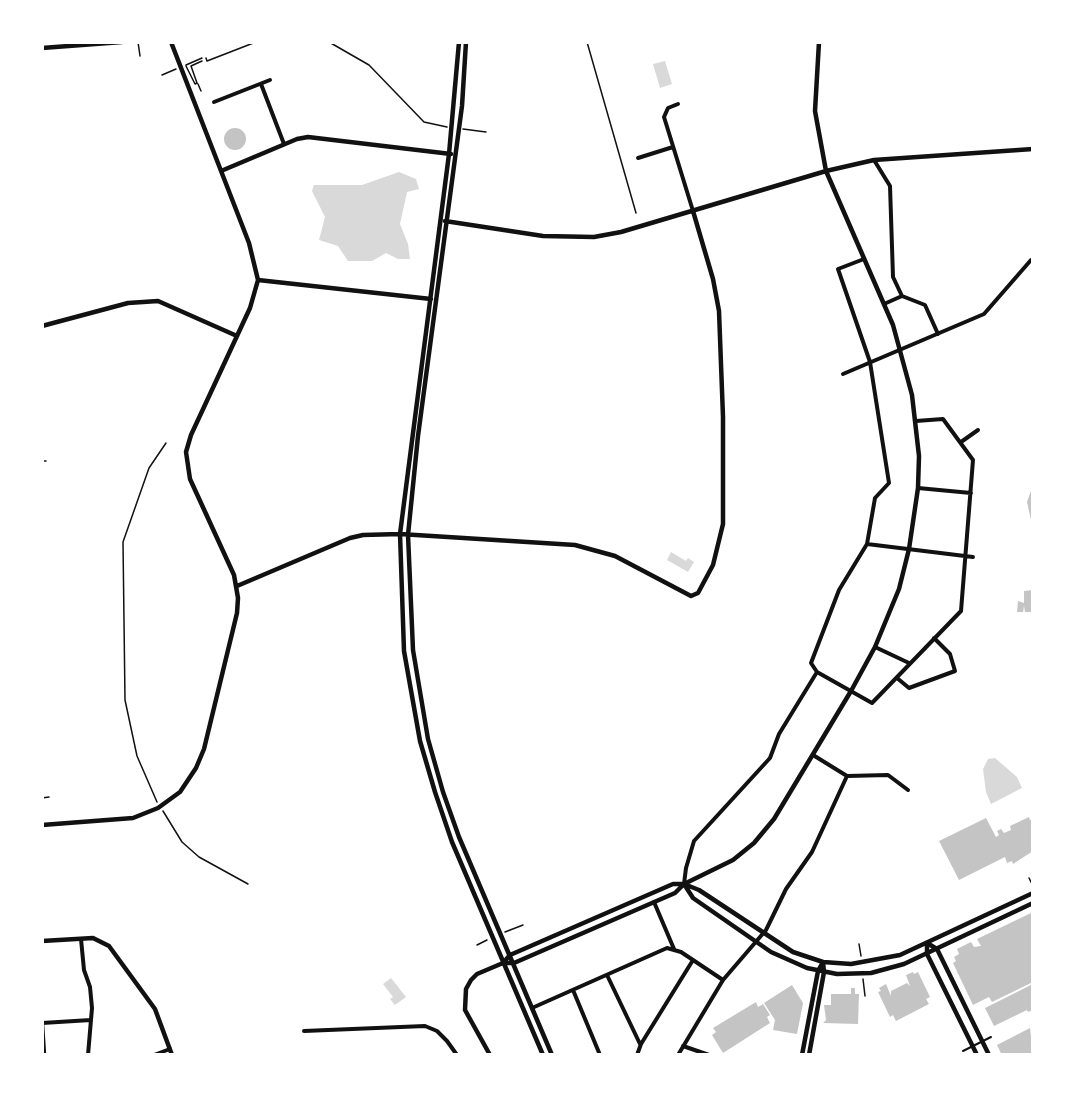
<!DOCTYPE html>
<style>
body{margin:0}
#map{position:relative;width:1075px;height:1097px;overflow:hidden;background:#fff;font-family:"Times New Roman",serif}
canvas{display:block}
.frame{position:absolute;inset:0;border:44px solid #fff;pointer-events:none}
</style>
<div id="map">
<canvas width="1075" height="1097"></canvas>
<div class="frame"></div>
</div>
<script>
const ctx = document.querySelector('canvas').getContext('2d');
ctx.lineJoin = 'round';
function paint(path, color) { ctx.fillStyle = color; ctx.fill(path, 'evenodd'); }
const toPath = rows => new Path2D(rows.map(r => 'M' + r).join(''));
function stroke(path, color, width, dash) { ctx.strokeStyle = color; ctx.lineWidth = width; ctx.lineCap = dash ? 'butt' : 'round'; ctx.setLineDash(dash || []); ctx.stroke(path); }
paint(toPath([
 [665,61,672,84,660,88,653,64],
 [399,172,416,179,419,189,407,192,400,224,408,244,410,259,398,259,386,253,372,261,348,261,338,246,319,240,325,217,312,191,314,185,362,185],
 [671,552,686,561,688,558,694,562,688,572,667,560],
 [995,758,1017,777,1022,788,991,804,986,792,983,769,988,759],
 [391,978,406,997,395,1005,390,999,393,997,383,984]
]), '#d9d9d9');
paint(toPath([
 '224 139a11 11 0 1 1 22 0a11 11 0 1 1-22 0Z',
 [1033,485,1033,529,1027,502],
 [1033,590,1033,612,1025,612,1024,606,1023,612,1017,612,1018,601,1024,603,1024,591],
 [1029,817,1030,820,1033,819,1033,851,1013,864,1012,861,1007,863,1005,857,959,880,939,841,986,818,996,837,999,835,997,831,1001,829,1004,833,1011,830,1010,826],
 [1033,912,1033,982,992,1002,989,997,973,1005,953,963,956,961,954,957,959,954,957,949,971,942,974,947,981,946,977,939],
 [913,972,914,974,918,972,930,997,926,999,929,1004,896,1021,893,1015,890,1017,878,992,881,991,879,988,886,984,891,996,891,991,907,983,910,986,906,975],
 [1033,984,1033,1010,1028,1012,1027,1010,994,1026,985,1008],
 [792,985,803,1003,797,1034,773,1030,775,1020,764,1003],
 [851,988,855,988,855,994,859,994,858,1024,823,1023,826,1020,824,1005,831,1005,831,994,851,994],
 [756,1002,758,1007,763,1004,770,1015,767,1017,770,1023,723,1053,712,1035,716,1032,713,1028],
 [1030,1028,1033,1054,1002,1055,997,1045]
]), '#c4c4c4');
stroke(toPath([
 [138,42,140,56],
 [329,42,369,65,424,122,447,127],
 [587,42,636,213],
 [206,58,207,61,256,42],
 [186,65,202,58],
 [186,66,195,84,197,83,191,66,202,61],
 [162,75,176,69],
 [198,84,201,91],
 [463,129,486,132],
 [42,461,46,461],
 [42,798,49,797],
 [157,802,137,756,125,700,123,542,149,468,166,443],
 [163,811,182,842,199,857,248,884],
 [1029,878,1033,886],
 [505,932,523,925],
 [859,944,861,956],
 [477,945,487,940],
 [863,979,865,996]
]), '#111', 1.5);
stroke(toPath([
 [963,1051,991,1037]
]), '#111', 2);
stroke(toPath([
 [261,84,284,144],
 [214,102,270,80],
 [678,104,668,108,664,117,693,211],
 [638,158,673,147],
 [874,160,890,186,893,277,902,296,925,305,938,334],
 [884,304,902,296],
 [843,374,984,314,1031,260],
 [961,442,978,430],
 [918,488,971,493],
 [867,544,973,557],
 [875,647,909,663],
 [817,672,872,703,961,611,973,460,943,419,916,421],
 [897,678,909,688,955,671,950,654,934,638],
 [813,755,847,776,888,775,908,790],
 [684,884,686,868,694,841,770,758,779,734,817,672,811,663,839,590,867,544,875,498,889,483,870,362,838,269,864,259],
 [654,902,674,949],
 [81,939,84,970,90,987,92,1008,88,1055],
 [607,975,640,1044],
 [573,990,600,1055],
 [532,1008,667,948,681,952,723,980],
 [42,1023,91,1020],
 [304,1031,425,1026,437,1031,447,1041,457,1055],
 [683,1046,709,1055],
 [154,1055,170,1049],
 [637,1055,641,1044,693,960],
 [678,1055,723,980,766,930,786,889,812,852,847,776]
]), '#111', 4);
stroke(toPath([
 [459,42,449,154,400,534,404,651,420,741,435,792,452,842,543,1055],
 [466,42,462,106,418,436,408,535,413,650,428,739,443,792,459,837,552,1055],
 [42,48,122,42],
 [221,171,297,139,308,137,451,154],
 [445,221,543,236,594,237,621,232,826,171,874,160,1033,149],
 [258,280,431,299],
 [42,326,128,303,158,301,237,336],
 [237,586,350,538,363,535,400,534,575,545,615,556,691,596,698,593,713,565,723,524,723,417,719,311,713,279,693,211],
 [42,825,133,818,158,808,180,792,196,768,204,749,237,613,238,598,234,575,190,479,186,452,191,435,250,308,258,280,249,243,171,42],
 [684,884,693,898,771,952,807,968,837,974,871,973,904,964,1033,903],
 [42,941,93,938,109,946,155,1009,172,1055],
 [927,943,937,949,989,1055],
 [927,943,927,954,977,1055],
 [503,963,510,955,673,884,684,884,699,890,793,952,823,962,851,964,900,955,1033,893],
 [42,1024,44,1055],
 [490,1055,465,1010,466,989,471,980,477,974,503,963,514,963,675,893,684,884,733,860,754,843,774,819,851,691,875,647,899,589,909,549,918,488,919,456,912,395,893,325,826,171,815,111,819,42],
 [802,1055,818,971,823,962],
 [809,1055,824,972,823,962]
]), '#111', 4.5);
</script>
